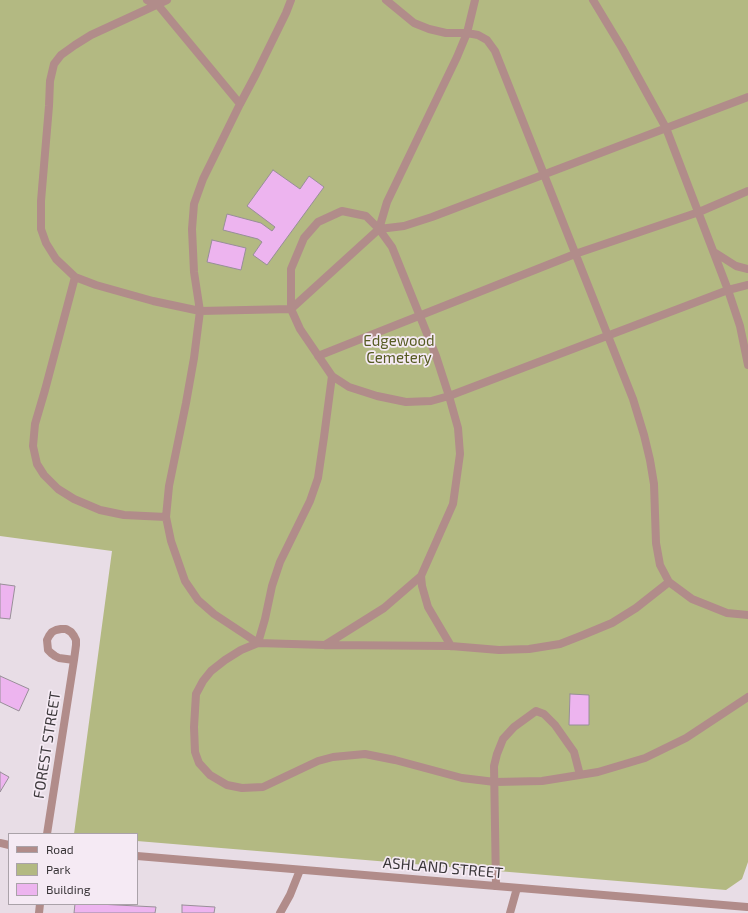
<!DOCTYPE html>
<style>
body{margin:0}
#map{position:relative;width:748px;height:913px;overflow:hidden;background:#e8dde6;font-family:"Exo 2",sans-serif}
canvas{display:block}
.legend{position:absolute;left:8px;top:833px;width:130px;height:72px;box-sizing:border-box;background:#f5eaf4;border:1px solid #aaa2a9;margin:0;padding:5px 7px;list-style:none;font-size:12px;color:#3a3639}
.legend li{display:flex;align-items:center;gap:8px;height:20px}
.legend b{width:20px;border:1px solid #aaa2a9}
</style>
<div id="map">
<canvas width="748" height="913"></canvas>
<ul class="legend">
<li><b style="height:5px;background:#b18c8a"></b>Road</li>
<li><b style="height:11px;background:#b3b982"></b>Park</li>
<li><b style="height:11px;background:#edb4ef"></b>Building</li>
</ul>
</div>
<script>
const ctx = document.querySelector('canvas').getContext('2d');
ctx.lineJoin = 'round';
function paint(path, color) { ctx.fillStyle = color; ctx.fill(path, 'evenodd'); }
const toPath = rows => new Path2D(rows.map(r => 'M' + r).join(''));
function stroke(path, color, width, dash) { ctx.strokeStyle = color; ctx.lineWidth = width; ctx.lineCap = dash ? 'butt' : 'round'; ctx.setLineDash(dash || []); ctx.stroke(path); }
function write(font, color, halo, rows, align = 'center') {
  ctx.font = font + ' "Exo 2",sans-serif'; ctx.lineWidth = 3.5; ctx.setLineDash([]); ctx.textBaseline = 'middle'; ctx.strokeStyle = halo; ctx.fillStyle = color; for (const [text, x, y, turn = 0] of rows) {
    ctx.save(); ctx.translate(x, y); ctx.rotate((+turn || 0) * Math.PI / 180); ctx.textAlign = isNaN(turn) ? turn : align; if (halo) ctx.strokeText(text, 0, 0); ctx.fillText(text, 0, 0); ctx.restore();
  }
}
paint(toPath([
 [0,0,748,0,748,862,742,879,726,890,137,841,137,834,74,834,112,551,0,536]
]), '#b3b982');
const building = toPath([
 [273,170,300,189,309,176,324,187,267,265,253,255,262,242,258,239,223,230,227,214,261,223,272,231,275,227,247,206,273,170],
 [212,240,246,248,241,270,207,262,212,240],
 [0,584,15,586,10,619,0,618,0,584],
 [0,676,29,689,19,711,0,702,0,676],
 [570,694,589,695,589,725,569,725,570,694],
 [0,772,9,777,0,792,0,772],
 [75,904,98,904,156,907,155,913,74,913,75,904],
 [182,905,215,907,214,913,182,913,182,905]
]);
paint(building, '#edb4ef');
stroke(building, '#988f98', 1);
stroke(toPath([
 [147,0,158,5,240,104],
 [167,0,91,35,75,45,61,55,54,64,50,81,49,106,41,201,41,229,46,243,56,259,75,277,96,285,153,301,200,311,291,309,379,229,387,202,457,57,467,33,475,0],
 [291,0,286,13,256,74,240,104,203,179,194,204,192,229,194,272,200,311,194,358,186,403,169,486,166,517,171,541,185,581,198,600,214,614,258,643,325,645,451,646,499,650,529,649,560,644,583,635,612,623,636,608,669,582],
 [386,0,414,23,429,29,446,33,467,33,478,35,487,40,495,51,633,399,644,435,650,460,654,484,656,543,660,565,669,582,692,599,727,613,748,615],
 [593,0,622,48,666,128,728,290,740,326,748,365],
 [379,229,404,226,432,217,748,97],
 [714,252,736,266,748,269],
 [75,277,45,390,35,424,33,446,37,464,44,475,58,489,74,499,100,510,124,515,166,517],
 [318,356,575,254,699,212,748,191],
 [332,376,324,437,318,478,310,501,280,562,272,586,265,619,258,643,241,650,225,660,211,671,203,681,196,694,194,727,195,752,199,763,210,775,227,785,242,788,263,787,318,761,333,757,365,754,395,760,462,778,495,782,542,781,598,772,645,758,686,738,748,697],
 [325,645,384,608,421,576],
 [451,646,428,607,422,586,421,576,453,504,460,454,458,428,449,396,436,356,392,247,379,229,366,216,342,211,318,222,304,238,291,269,291,309,300,329,332,376,349,387,377,396,406,402,431,401,449,396,728,290,748,285],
 [496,886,494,766,497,754,503,739,514,727,536,711,544,714,555,725,574,752,580,775]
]), '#b18c8a', 8);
stroke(toPath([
 [47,834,74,660,76,645,76,640,74,636,71,632,66,629,61,629,56,630,52,632,49,636,47,640,48,650,51,653,55,656,59,658,74,660],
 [0,843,9,845],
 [137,856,747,907],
 [39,913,40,904],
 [280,913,290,895,300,870],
 [510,913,517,888]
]), '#b18c8a', 8);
write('15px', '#565b22', '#f5eaf4', [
 ["Edgewood",399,341],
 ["Cemetery",399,358]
]);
write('15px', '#3a3639', '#f5eaf4', [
 ["FOREST STREET",47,745,-81],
 ["ASHLAND STREET",443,868,5]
]);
</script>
